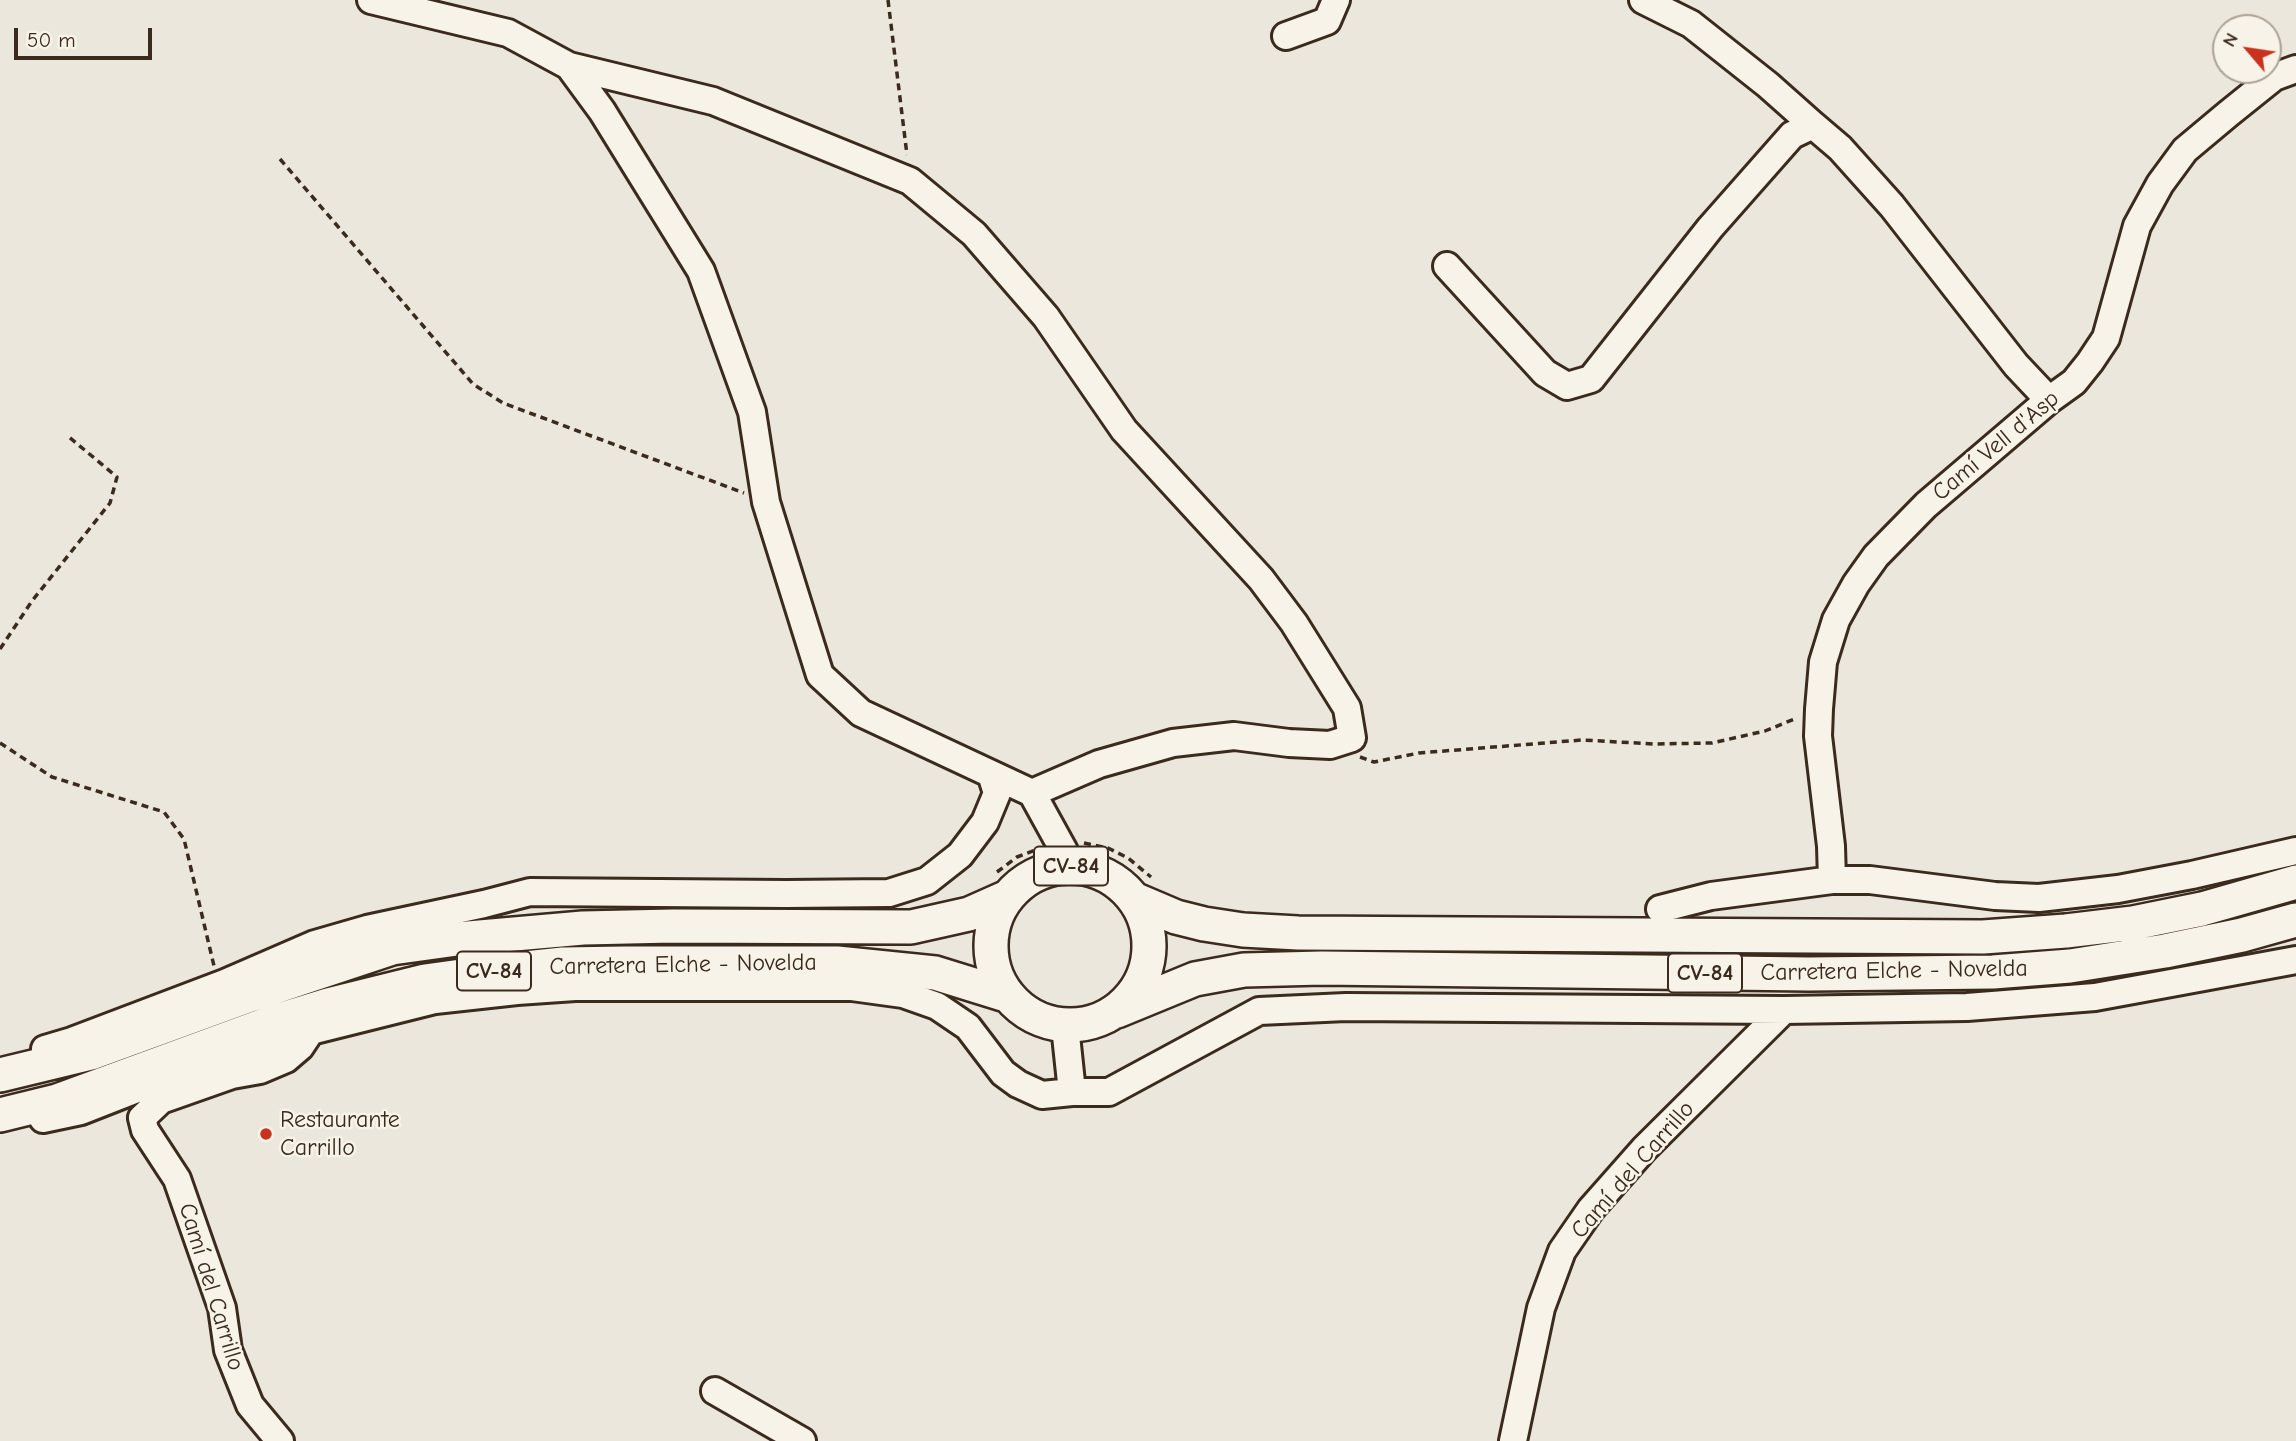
<!DOCTYPE html>
<meta charset="utf-8">
<style>
body{margin:0}
#map{position:relative;width:2296px;height:1441px;overflow:hidden;background:#ece7dc;font-family:"Comic Neue",sans-serif}
canvas{display:block}
.north{position:absolute;left:2212px;top:14px;width:70px;height:70px;box-sizing:border-box;background:#f7f3e8;border:2px solid #aca397;border-radius:50%;rotate:299deg;font-size:19px;font-weight:700;line-height:28px;text-align:center;color:#3b2a1e}
.north::after{content:'';display:block;margin:auto;width:24px;height:32px;background:#c8321e;clip-path:polygon(50% 0,100% 100%,50% 72%,0 100%)}
.scale{position:absolute;left:14px;top:28px;width:138px;height:32px;box-sizing:border-box;border:4px solid #3b2a1e;border-top:0;padding-left:9px;font-size:21px;line-height:24px;white-space:nowrap;color:#3b2a1e;-webkit-text-stroke:5px #f7f3e8;paint-order:stroke}
</style>
<div id="map">
<canvas width="2296" height="1441"></canvas>
<div class="north">N</div>
<div class="scale">50 m</div>
</div>
<script>
const ctx = document.querySelector('canvas').getContext('2d');
ctx.lineJoin = 'round';
const toPath = rows => new Path2D(rows.map(r => 'M' + r).join(''));
function stroke(path, color, width, dash) { ctx.strokeStyle = color; ctx.lineWidth = width; ctx.lineCap = dash ? 'butt' : 'round'; ctx.setLineDash(dash || []); ctx.stroke(path); }
function write(font, color, halo, rows, align = 'center') {
  ctx.font = font + ' "Comic Neue",sans-serif'; ctx.lineWidth = 5; ctx.setLineDash([]); ctx.textBaseline = 'middle'; ctx.strokeStyle = halo; ctx.fillStyle = color; for (const [text, x, y, turn = 0] of rows) {
    ctx.save(); ctx.translate(x, y); ctx.rotate((+turn || 0) * Math.PI / 180); ctx.textAlign = isNaN(turn) ? turn : align; if (halo) ctx.strokeText(text, 0, 0); ctx.fillText(text, 0, 0); ctx.restore();
  }
}
const minor = toPath([
 [371,0,508,33,569,66,602,111,701,271,752,412,766,502,820,675,861,713,1032,793,1064,851,1066,866],
 [1643,0,1691,24,1768,85,1813,125],
 [1286,36,1327,21,1336,0],
 [569,66,713,101,910,181,974,234,1046,317,1124,430,1261,579,1294,623,1347,708,1352,738,1330,745,1289,743,1234,736,1173,743,1099,764,1032,793],
 [1447,266,1545,373,1567,386,1591,379,1710,228,1792,135,1813,125,1840,148,1892,206,2016,365,2049,400],
 [1832,880,1831,846,1818,736,1819,709,1823,662,1836,620,1856,584,1876,556,1926,505,2049,400,2074,382,2090,362,2106,338,2137,226,2160,184,2185,150,2228,114,2274,77,2296,69],
 [1660,909,1711,896,1832,880,1870,880,1995,896,2039,898,2118,889,2192,875,2296,851],
 [1065,1026,1072,1092],
 [45,1049,72,1041,225,983,315,944,367,929,484,904,530,892,786,894,889,893,927,881,960,855,985,822,997,793,991,774],
 [43,1119,81,1111,160,1080,311,1031,435,1000,517,991,575,987,852,987,903,994,937,1006,968,1027,1003,1073,1018,1084,1042,1095,1072,1092,1109,1092,1259,1011,1346,1007,1784,1010,1967,1007,2095,997,2296,960],
 [715,1391,802,1441],
 [280,1441,250,1405,228,1350,222,1308,177,1179,145,1130,142,1118,161,1100,232,1075,260,1070,286,1059,300,1047,310,1032],
 [1513,1441,1541,1308,1562,1251,1591,1209,1644,1149,1784,1010]
]);
const major = toPath([
 '991 946a79 79 0 1 1 158 0a79 79 0 1 1-158 0Z',
 [1136,900,1176,917,1204,924,1243,930,1298,933,1983,937,2066,931,2133,923,2202,909,2296,882],
 [1117,1011,1195,979,1244,970,1322,968,1809,974,1993,972,2070,966,2165,951,2242,935,2296,920],
 [0,1075,91,1053,250,995,392,948,457,939,583,928,673,926,911,927,969,914,1005,898],
 [0,1115,57,1101,273,1022,328,1005,425,981,497,971,563,964,625,963,837,963,935,973,1006,995]
]);
stroke(minor, '#3b2a1e', 32);
stroke(major, '#3b2a1e', 38);
stroke(toPath([
 [888,0,907,155],
 [280,159,473,384,503,403,744,493],
 [0,649,32,601,110,503,117,477,69,437],
 [0,743,52,777,164,812,184,839,214,966],
 [1360,757,1374,762,1419,753,1582,740,1654,744,1712,743,1765,731,1797,718],
 [1084,843,1108,848,1128,858,1151,877],
 [997,872,1017,857,1038,849]
]), '#3b2a1e', 3.5, [7, 5]);
stroke(minor, '#f7f3e8', 26);
stroke(major, '#f7f3e8', 33);
for (const [x, y, r, color] of [
 [266,1134,7,"#c8321e"]
]) { const dot = new Path2D(); dot.arc(x, y, r, 0, 2 * Math.PI); ctx.fillStyle = color; ctx.fill(dot); stroke(dot, '#f7f3e8', 2.5); }
for (const [x, y, w] of [
 [1071,866,74],
 [494,971,74],
 [1705,973,74]
]) { const box = new Path2D(); box.roundRect(x - w / 2, y - 19.5, w, 39, 5); ctx.fillStyle = '#f7f3e8'; ctx.fill(box); stroke(box, '#3b2a1e', 2); }
write('bold 23px', '#3b2a1e', null, [
 ["CV-84",1071,866],
 ["CV-84",494,971],
 ["CV-84",1705,973]
]);
write('24px', '#3b2a1e', '#f7f3e8', [
 ["Camí Vell d'Asp",1996,446,-40],
 ["Carretera Elche - Novelda",683,965,-1],
 ["Carretera Elche - Novelda",1894,971,-1],
 ["Camí del Carrillo",1633,1170,-49],
 ["Camí del Carrillo",211,1287,73]
]);
write('24px', '#3b2a1e', '#f7f3e8', [
 ["Restaurante",280,1120],
 ["Carrillo",280,1148]
], 'left');
</script>
